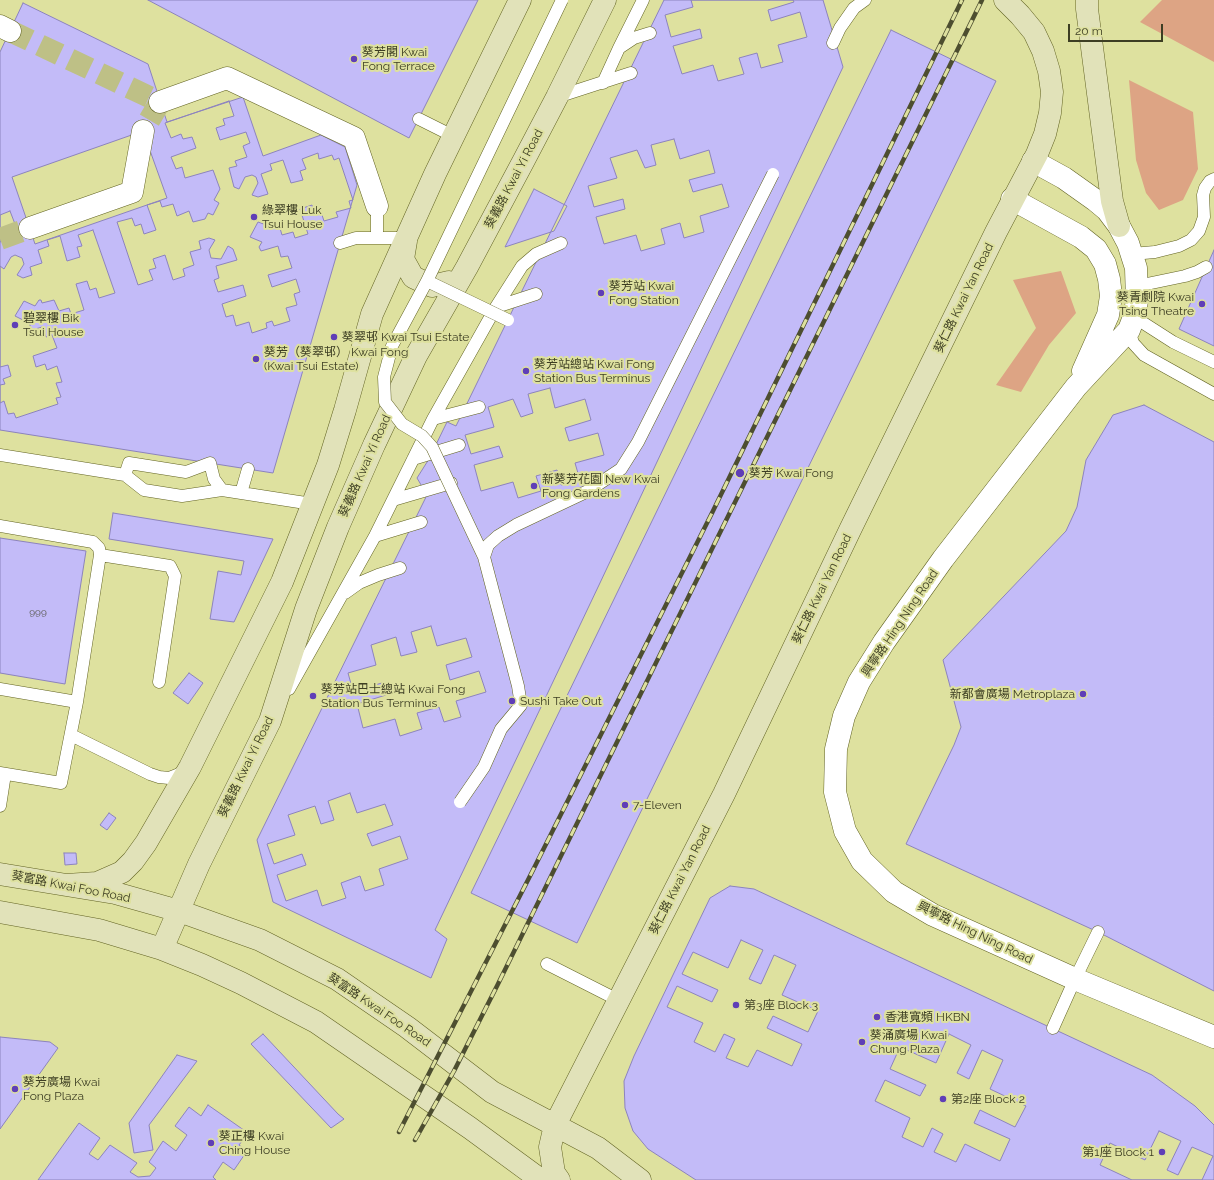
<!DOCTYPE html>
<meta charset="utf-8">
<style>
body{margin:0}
#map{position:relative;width:1214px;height:1180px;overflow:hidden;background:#dee19f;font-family:Raleway,sans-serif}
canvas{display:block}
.scale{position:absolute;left:1068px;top:24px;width:95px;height:18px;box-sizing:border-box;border:2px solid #3d3e23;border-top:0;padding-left:5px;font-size:12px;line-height:14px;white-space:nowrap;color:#3d3e23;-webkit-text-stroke:3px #dee19f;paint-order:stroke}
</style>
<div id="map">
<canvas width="1214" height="1180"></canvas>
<div class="scale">20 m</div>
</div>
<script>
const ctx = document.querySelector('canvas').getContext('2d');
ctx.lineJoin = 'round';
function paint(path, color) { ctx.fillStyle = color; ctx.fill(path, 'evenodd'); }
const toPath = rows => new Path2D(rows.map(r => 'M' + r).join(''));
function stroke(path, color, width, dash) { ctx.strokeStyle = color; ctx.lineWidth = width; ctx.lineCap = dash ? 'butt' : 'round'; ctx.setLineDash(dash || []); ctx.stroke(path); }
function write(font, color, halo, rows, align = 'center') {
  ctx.font = font + ' Raleway,"Noto Sans TC",sans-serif'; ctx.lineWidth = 4; ctx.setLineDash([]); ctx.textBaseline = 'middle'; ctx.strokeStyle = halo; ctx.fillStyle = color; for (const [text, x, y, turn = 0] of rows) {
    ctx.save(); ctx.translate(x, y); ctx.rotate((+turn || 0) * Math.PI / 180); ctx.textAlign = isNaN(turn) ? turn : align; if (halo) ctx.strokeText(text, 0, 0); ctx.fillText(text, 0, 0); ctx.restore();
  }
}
paint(toPath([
 [1162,0,1214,0,1214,62,1140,22],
 [1129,80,1193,112,1198,169,1183,200,1159,210,1146,193,1136,160],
 [1061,271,1076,313,1049,345,1021,392,996,385,1036,328,1013,280]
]), '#dda484');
const building = toPath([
 [148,0,478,0,409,138,148,0],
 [664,0,823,0,843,67,599,585,435,930,447,939,431,978,273,902,257,840,427,495,417,478,429,459,447,422,456,426,664,0],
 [691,0,793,0,794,2,768,10,771,21,800,12,807,37,778,45,783,62,761,68,757,53,739,58,744,74,718,81,713,65,682,74,673,46,702,38,700,29,671,37,665,15,693,7,691,0],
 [23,3,148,64,167,122,243,97,263,156,321,135,345,147,357,185,273,473,0,430,0,52,23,3],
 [143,131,167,198,35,244,12,177,143,131],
 [891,30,996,81,577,943,471,893,891,30],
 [229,101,234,116,223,119,225,125,216,128,220,140,246,132,250,143,243,146,247,157,235,161,237,166,229,168,234,187,239,189,245,177,252,175,256,177,258,183,252,195,258,197,268,194,261,174,272,170,270,164,283,160,291,183,303,180,300,171,306,169,302,159,318,153,319,159,332,155,334,160,339,158,353,200,349,201,351,208,336,212,338,217,324,221,321,212,314,214,312,205,300,209,308,234,295,238,293,232,282,235,279,225,272,227,258,222,250,237,262,242,259,247,261,251,278,246,281,257,288,256,292,268,268,275,272,287,296,279,300,292,294,294,297,305,286,308,290,321,274,326,272,321,266,323,267,328,252,333,249,322,236,326,233,315,226,317,222,304,246,296,243,285,218,292,214,280,219,278,216,266,237,260,233,249,228,246,221,259,211,258,209,250,215,240,209,238,199,241,201,249,190,252,194,265,183,269,185,276,173,280,165,255,153,259,156,268,149,270,153,280,138,285,117,222,132,218,135,226,141,224,144,234,156,230,147,205,160,201,162,207,173,204,177,216,189,211,193,222,205,219,208,213,213,215,219,203,214,200,220,189,213,170,185,178,182,167,176,169,171,157,196,148,192,137,183,139,181,134,171,138,165,123,229,101],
 [674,139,680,159,709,150,715,173,689,180,693,192,722,184,729,207,700,216,704,232,684,238,680,223,661,229,665,244,641,251,636,235,604,244,596,217,625,209,623,199,594,207,588,186,617,178,610,158,637,150,645,168,656,165,651,145,674,139],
 [534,189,567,206,554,231,505,247,534,189],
 [10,211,15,224,9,227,12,238,0,242,0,215,10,211],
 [93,230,115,293,99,298,96,288,90,290,87,281,76,284,84,310,71,314,69,308,59,311,54,300,42,303,41,300,39,300,35,306,24,301,15,316,29,323,32,330,42,327,46,337,52,335,57,348,33,356,36,367,45,364,47,370,57,366,62,382,56,383,61,397,56,398,58,404,16,418,14,413,8,414,4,401,0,403,0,385,5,384,3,379,11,376,8,365,0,367,0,266,4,269,11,257,15,255,22,258,24,264,17,275,23,278,32,275,30,267,42,263,38,250,49,246,47,240,60,236,67,261,80,257,77,247,82,246,78,235,93,230],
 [1214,250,1214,346,1179,329,1214,250],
 [550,388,555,408,585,399,591,420,565,428,569,441,598,433,604,455,575,463,580,480,561,485,557,470,536,476,541,491,518,498,513,482,481,491,474,465,503,457,499,446,471,454,465,435,494,427,488,407,513,399,521,417,533,413,528,394,550,388],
 [1144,405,1214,442,1214,991,1098,932,906,844,954,745,961,727,943,660,1066,531,1077,507,1086,460,1113,415,1144,405],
 [113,513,273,539,234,622,210,619,218,571,241,575,244,561,109,539,113,513],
 [0,538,86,551,65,684,0,673,0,538],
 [431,626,437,646,466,638,472,657,446,665,450,680,479,671,486,692,456,701,461,717,444,722,439,707,417,713,422,729,400,736,395,719,363,728,357,704,386,695,382,683,353,691,348,673,376,665,371,645,396,637,401,656,417,652,411,632,431,626],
 [189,673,203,683,188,704,173,693,189,673],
 [350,793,357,813,385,804,393,825,367,834,372,846,400,836,408,859,379,869,384,885,365,891,360,876,341,883,346,898,322,906,317,890,286,901,277,875,306,865,302,854,274,864,267,844,295,835,288,815,315,806,321,824,334,820,328,801,350,793],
 [109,813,116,818,107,830,100,825,109,813],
 [64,853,76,853,77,864,65,865,64,853],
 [730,886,754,889,1152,1075,1195,1106,1214,1125,1214,1180,696,1180,648,1149,633,1131,625,1108,624,1081,634,1056,710,898,730,886],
 [741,940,763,950,749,979,761,984,774,955,796,965,782,995,818,1011,808,1032,773,1016,767,1028,802,1044,792,1066,757,1050,748,1067,726,1058,735,1039,724,1034,715,1052,694,1042,703,1023,667,1007,677,986,712,1002,718,990,682,974,693,952,728,968,741,940],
 [263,1034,338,1114,344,1119,331,1128,251,1044,263,1034],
 [949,1034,971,1045,957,1073,969,1079,982,1050,1003,1060,990,1089,1026,1106,1015,1127,980,1110,974,1123,1010,1139,1000,1161,965,1144,956,1162,934,1152,943,1134,932,1128,923,1147,902,1137,910,1118,875,1101,885,1080,920,1096,926,1085,890,1069,900,1047,936,1063,949,1034],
 [0,1037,50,1042,58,1048,0,1129,0,1037],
 [177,1055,197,1061,149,1125,153,1150,134,1153,129,1123,177,1055],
 [208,1105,248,1133,239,1145,247,1151,234,1170,223,1162,213,1177,216,1180,38,1180,79,1123,100,1138,89,1154,98,1160,110,1145,137,1163,130,1172,138,1177,150,1176,156,1168,149,1162,163,1141,176,1151,187,1135,175,1126,189,1107,201,1116,208,1105],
 [1159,1131,1181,1141,1167,1170,1178,1175,1192,1147,1213,1156,1202,1180,1132,1180,1100,1165,1110,1143,1145,1160,1159,1131]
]);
paint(building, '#c3bbf8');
stroke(building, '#8c83bd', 1);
stroke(toPath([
 [10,31,160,102,143,131],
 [0,239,30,228]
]), '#bec086', 22, [22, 11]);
const lane = toPath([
 [833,43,840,28,854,8,865,0],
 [619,48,634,38,650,33],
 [603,83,619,48,643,0],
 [557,97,631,73],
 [419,119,453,136],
 [377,238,377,206],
 [340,243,356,238,406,238],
 [1132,254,1155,252,1179,246,1191,240,1199,231,1204,217,1203,195,1205,188,1210,181,1214,179],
 [1137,286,1185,276,1197,272,1206,267],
 [496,307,536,294],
 [1134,317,1173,342,1214,362],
 [1129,330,1133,343,1144,355,1214,394],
 [433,419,479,407],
 [0,455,125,475,144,490,182,496,222,490],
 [413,459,459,445],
 [125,475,129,463,186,472,210,463,214,479,222,490,312,504],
 [241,493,248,469],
 [393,500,451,483],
 [0,526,93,542,99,548,100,555,77,702],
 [375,536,421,522],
 [100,555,170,566,175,576,159,682],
 [345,593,359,583,378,575,400,568],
 [0,689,77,702,61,783,0,773],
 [289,689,375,536,433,419,496,307,522,266,536,254,561,243],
 [71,735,150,774,159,777,169,778,179,774,185,770],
 [0,806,5,774],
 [547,964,618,1000],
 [1053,1028,1075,979,1098,932]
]);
const street = toPath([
 [0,26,10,31],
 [160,102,227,78,354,138,377,206],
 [1033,161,1064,178,1095,200,1107,210,1119,226,1128,243,1136,268,1137,301,1134,317,1129,330,1076,387,943,559,884,642,859,682,844,716,836,749,835,792,845,831,862,861,894,892,933,915,1075,979,1214,1037],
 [1012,199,1081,237,1096,249,1105,264,1109,279,1111,296,1108,315,1083,371],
 [30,228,132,192,143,131]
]);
const secondary = toPath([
 [1087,0,1087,9,1112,201,1119,226],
 [406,241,403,259,413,277,432,286,449,282],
 [0,874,115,893,179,911,260,940,337,979,407,1027,492,1092,598,1148,640,1180],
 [66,885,97,883,122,872,133,861,146,843,190,767,282,582,328,465,345,410,372,314,435,174,520,0],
 [0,912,99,930,162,949,202,965,241,983,316,1022,470,1128,541,1180],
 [162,949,199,864,270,721,306,609,338,527,374,445,416,356,467,267,524,160,557,97,605,0],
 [559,1180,554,1173,550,1147,555,1125,724,794,850,530,996,232,1037,154,1045,134,1050,113,1052,92,1049,71,1043,51,1034,32,1020,15,1005,0]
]);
stroke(lane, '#626323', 13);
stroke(street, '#626323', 23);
stroke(secondary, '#626323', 23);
stroke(lane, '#fff', 12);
stroke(street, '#fff', 22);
stroke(secondary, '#e1e2b9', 22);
const rail = toPath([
 [399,1132,529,878,712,513,962,0],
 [415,1140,454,1071,497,986,982,0]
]);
stroke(rail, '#4d4e30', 4.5);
stroke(rail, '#dee19f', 3, [9]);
const laneBridge = toPath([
 [427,281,508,320],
 [484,557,488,545,498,536,516,525,588,491,621,469,638,442,773,174],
 [460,802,484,767,501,729,521,705,518,686,484,557,432,447,422,436,402,424,385,402,384,377,392,346,427,281,562,0]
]);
stroke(laneBridge, '#626323', 13, []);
stroke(laneBridge, '#fff', 12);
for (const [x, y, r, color] of [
 [354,59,4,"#5f3eb7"],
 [254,217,4,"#5f3eb7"],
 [601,293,4,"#5f3eb7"],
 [1202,304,4,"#5f3eb7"],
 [15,325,4,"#5f3eb7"],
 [334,337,4,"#5f3eb7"],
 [256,359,4,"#5f3eb7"],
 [526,371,4,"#5f3eb7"],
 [740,473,5,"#5f3eb7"],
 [534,486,4,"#5f3eb7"],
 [1083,694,4,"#5f3eb7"],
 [313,696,4,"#5f3eb7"],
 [512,701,4,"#5f3eb7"],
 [625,805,4,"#5f3eb7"],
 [736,1005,4,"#5f3eb7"],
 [877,1017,4,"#5f3eb7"],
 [862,1042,4,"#5f3eb7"],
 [15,1089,4,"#5f3eb7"],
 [943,1099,4,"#5f3eb7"],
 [211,1143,4,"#5f3eb7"],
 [1162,1152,4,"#5f3eb7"]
]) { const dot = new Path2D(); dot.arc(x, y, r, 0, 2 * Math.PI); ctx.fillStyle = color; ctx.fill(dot); stroke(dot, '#dee19f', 1.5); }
write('10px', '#5e5d58', null, [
 ["999",38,612]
]);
write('12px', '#3d3e23', '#dee19f', [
 ["葵芳閣 Kwai",362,52],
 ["Fong Terrace",362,66],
 ["綠翠樓 Luk",262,210],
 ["Tsui House",262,224],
 ["葵芳站 Kwai",609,286],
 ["Fong Station",609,300],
 ["葵青劇院 Kwai",1194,297,"right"],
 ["Tsing Theatre",1194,311,"right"],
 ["碧翠樓 Bik",23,318],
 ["Tsui House",23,332],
 ["葵翠邨 Kwai Tsui Estate",342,337],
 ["葵芳（葵翠邨） Kwai Fong",264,352],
 ["(Kwai Tsui Estate)",264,366],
 ["葵芳站總站 Kwai Fong",534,364],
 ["Station Bus Terminus",534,378],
 ["葵芳 Kwai Fong",749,473],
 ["新葵芳花園 New Kwai",542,479],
 ["Fong Gardens",542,493],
 ["葵芳站巴士總站 Kwai Fong",321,689],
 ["Station Bus Terminus",321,703],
 ["新都會廣場 Metroplaza",1075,694,"right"],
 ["Sushi Take Out",520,701],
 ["7-Eleven",633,805],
 ["第3座 Block 3",744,1005],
 ["香港寬頻 HKBN",885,1017],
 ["葵涌廣場 Kwai",870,1035],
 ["Chung Plaza",870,1049],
 ["葵芳廣場 Kwai",23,1082],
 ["Fong Plaza",23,1096],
 ["第2座 Block 2",951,1099],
 ["葵正樓 Kwai",219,1136],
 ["Ching House",219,1150],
 ["第1座 Block 1",1154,1152,"right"]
], 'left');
write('12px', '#3d3e23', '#dee19f', [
 ["葵義路 Kwai Yi Road",514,179,-62],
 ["葵仁路 Kwai Yan Road",964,298,-64],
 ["葵義路 Kwai Yi Road",365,466,-66],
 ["葵仁路 Kwai Yan Road",822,589,-64],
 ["興寧路 Hing Ning Road",900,623,-56],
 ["葵義路 Kwai Yi Road",246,767,-64],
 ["葵仁路 Kwai Yan Road",680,880,-63],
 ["葵富路 Kwai Foo Road",71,887,11],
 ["興寧路 Hing Ning Road",975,933,26],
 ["葵富路 Kwai Foo Road",379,1010,34]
]);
</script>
